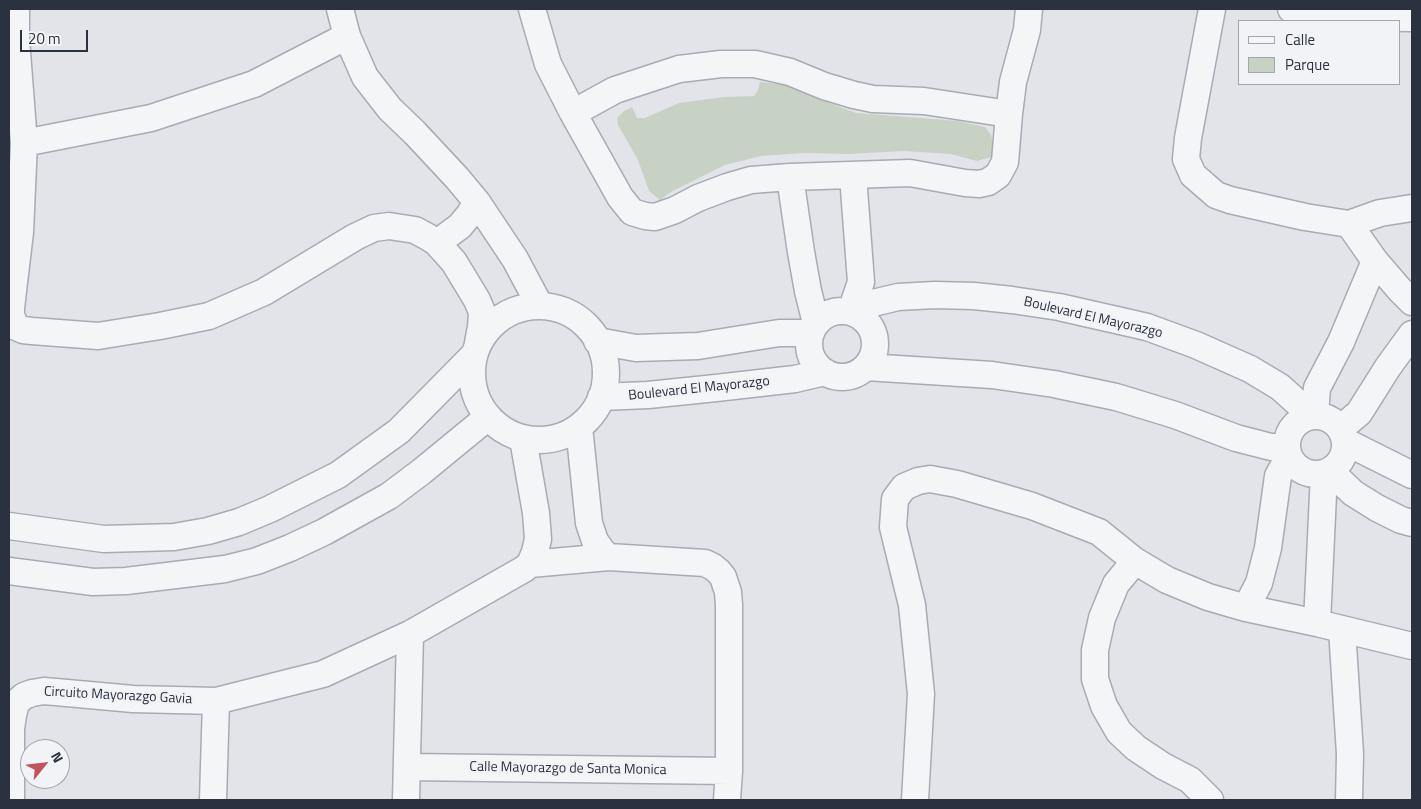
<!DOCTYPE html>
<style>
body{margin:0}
#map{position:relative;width:1421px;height:809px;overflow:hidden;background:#e2e4e9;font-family:"Titillium Web",sans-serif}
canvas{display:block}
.frame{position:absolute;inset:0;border:10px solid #2b323f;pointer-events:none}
.legend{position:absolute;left:1238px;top:20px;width:162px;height:65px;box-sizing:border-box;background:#f1f3f6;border:1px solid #a2a6ad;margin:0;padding:6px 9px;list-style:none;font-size:15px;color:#2b323f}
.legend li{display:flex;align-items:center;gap:10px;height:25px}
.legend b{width:25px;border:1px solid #a2a6ad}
.north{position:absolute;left:20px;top:739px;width:50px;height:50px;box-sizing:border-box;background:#f1f3f6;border:1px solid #a2a6ad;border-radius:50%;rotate:61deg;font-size:14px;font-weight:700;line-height:20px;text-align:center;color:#2b323f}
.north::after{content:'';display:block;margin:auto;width:18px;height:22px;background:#c2535f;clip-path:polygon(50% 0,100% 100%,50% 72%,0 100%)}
.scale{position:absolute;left:20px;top:30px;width:68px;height:22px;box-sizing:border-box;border:2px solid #2b323f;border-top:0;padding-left:6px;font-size:15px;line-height:18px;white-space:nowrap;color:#2b323f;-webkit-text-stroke:4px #f1f3f6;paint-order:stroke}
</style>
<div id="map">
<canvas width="1421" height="809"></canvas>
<div class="frame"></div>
<ul class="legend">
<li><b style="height:6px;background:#f4f5f7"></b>Calle</li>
<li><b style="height:14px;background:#c7d2c4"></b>Parque</li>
</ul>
<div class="north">N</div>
<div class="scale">20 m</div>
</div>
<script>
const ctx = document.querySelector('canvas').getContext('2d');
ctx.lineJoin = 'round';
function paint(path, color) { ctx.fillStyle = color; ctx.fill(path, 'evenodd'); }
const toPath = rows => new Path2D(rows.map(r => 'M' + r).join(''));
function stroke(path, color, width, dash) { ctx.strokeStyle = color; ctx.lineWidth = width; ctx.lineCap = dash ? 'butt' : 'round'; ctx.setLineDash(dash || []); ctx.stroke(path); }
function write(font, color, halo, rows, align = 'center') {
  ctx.font = font + ' "Titillium Web",sans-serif'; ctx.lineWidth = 5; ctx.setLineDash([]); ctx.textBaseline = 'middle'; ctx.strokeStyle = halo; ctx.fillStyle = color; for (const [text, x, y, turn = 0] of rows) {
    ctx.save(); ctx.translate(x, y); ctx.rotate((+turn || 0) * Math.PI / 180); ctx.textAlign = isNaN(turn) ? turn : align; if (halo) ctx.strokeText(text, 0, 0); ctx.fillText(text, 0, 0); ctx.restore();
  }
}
paint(toPath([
 [760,82,787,85,806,94,856,113,958,121,985,127,991,135,994,147,991,157,977,161,951,154,903,151,849,154,804,153,761,156,725,165,671,192,660,200,649,191,638,160,618,125,617,118,624,111,632,107,637,118,645,118,679,103,724,97,754,96,758,90]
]), '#c7d2c4');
const minor = toPath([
 [16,9,16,39,24,143,20,232,11,308,11,316,16,327,23,330,32,331,98,336,160,326,209,316,264,292,355,237,374,228,389,226,415,230,428,237,437,243,454,262,477,300,482,312,481,327,478,343],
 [340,9,347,36,365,77,390,109,415,133,457,178,477,202,515,259,540,306],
 [532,9,548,64,573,113,620,197,632,212,645,216,655,217,675,210,698,198,727,187,751,180,790,177,910,173,965,183,979,184,988,182,998,175,1005,162,1009,114,1013,82,1027,30,1029,9],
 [1212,9,1188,138,1186,159,1193,175,1216,195,1230,200,1305,217,1349,224,1375,261,1400,290,1412,302],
 [1291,9,1337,17,1412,18],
 [573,113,615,90,679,69,721,64,755,64,790,72,824,86,854,95,873,99,924,101,1009,114],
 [24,143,151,118,254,84,347,36],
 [790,177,801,252,808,291,816,323],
 [1349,224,1380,213,1412,208],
 [437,243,460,226,469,215,477,202],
 '472 373a67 67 0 1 1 134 0a67 67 0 1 1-134 0Z',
 [851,311,861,282,853,176],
 '809 344a33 33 0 1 1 66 0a33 33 0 1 1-66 0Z',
 [856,314,873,303,898,297,935,295,974,296,1012,300,1059,307,1147,327,1196,345,1250,369,1280,387,1311,415],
 [597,341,636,348,698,346,779,333,811,333],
 [866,367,992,375,1054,384,1116,397,1175,415,1236,438,1271,447,1287,447],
 [601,397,648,395,716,388,795,379,825,372],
 [1315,415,1317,388,1341,342,1375,261],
 '1287 445a29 29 0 1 1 58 0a29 29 0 1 1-58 0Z',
 [579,427,589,523,595,541,602,551,609,557],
 [1341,428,1359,413,1388,367,1412,334],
 [1346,442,1412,475],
 [1330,471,1353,493,1377,508,1401,520,1412,523],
 [9,526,104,539,140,538,174,537,208,531,239,522,270,509,338,475,399,431,474,355],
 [1135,561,1116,584,1102,618,1095,650,1095,679,1104,706,1119,732,1136,748,1163,766,1190,780,1210,800],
 [530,564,609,557,705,563,713,567,719,572,723,577,728,592,729,605,729,771,727,800],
 [9,571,93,582,126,581,225,569,257,561,290,548,324,532,389,496,421,472,488,417],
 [1246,608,1259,583,1268,548,1278,476,1289,456],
 [1317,623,1324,473],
 [1342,629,1350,754,1349,800],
 [407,767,729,771],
 [11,800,11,729,13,715,16,703,24,696,32,693,44,691,67,693,133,699,216,701,323,674,410,634,524,569,530,564,535,552,538,539,536,513,523,439],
 [213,800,216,701],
 [406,800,410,634],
 [915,800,921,694,912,605,893,527,895,499,904,487,918,481,930,479,957,484,1032,506,1099,532,1135,561,1167,580,1208,597,1246,608,1317,623,1412,646]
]);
stroke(minor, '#a7abb3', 29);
stroke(minor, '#f4f5f7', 26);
write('14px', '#2b323f', '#f1f3f6', [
 ["Boulevard El Mayorazgo",1093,318,13],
 ["Boulevard El Mayorazgo",699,389,-6],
 ["Circuito Mayorazgo Gavia",118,696,3],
 ["Calle Mayorazgo de Santa Monica",568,769,1]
]);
</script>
